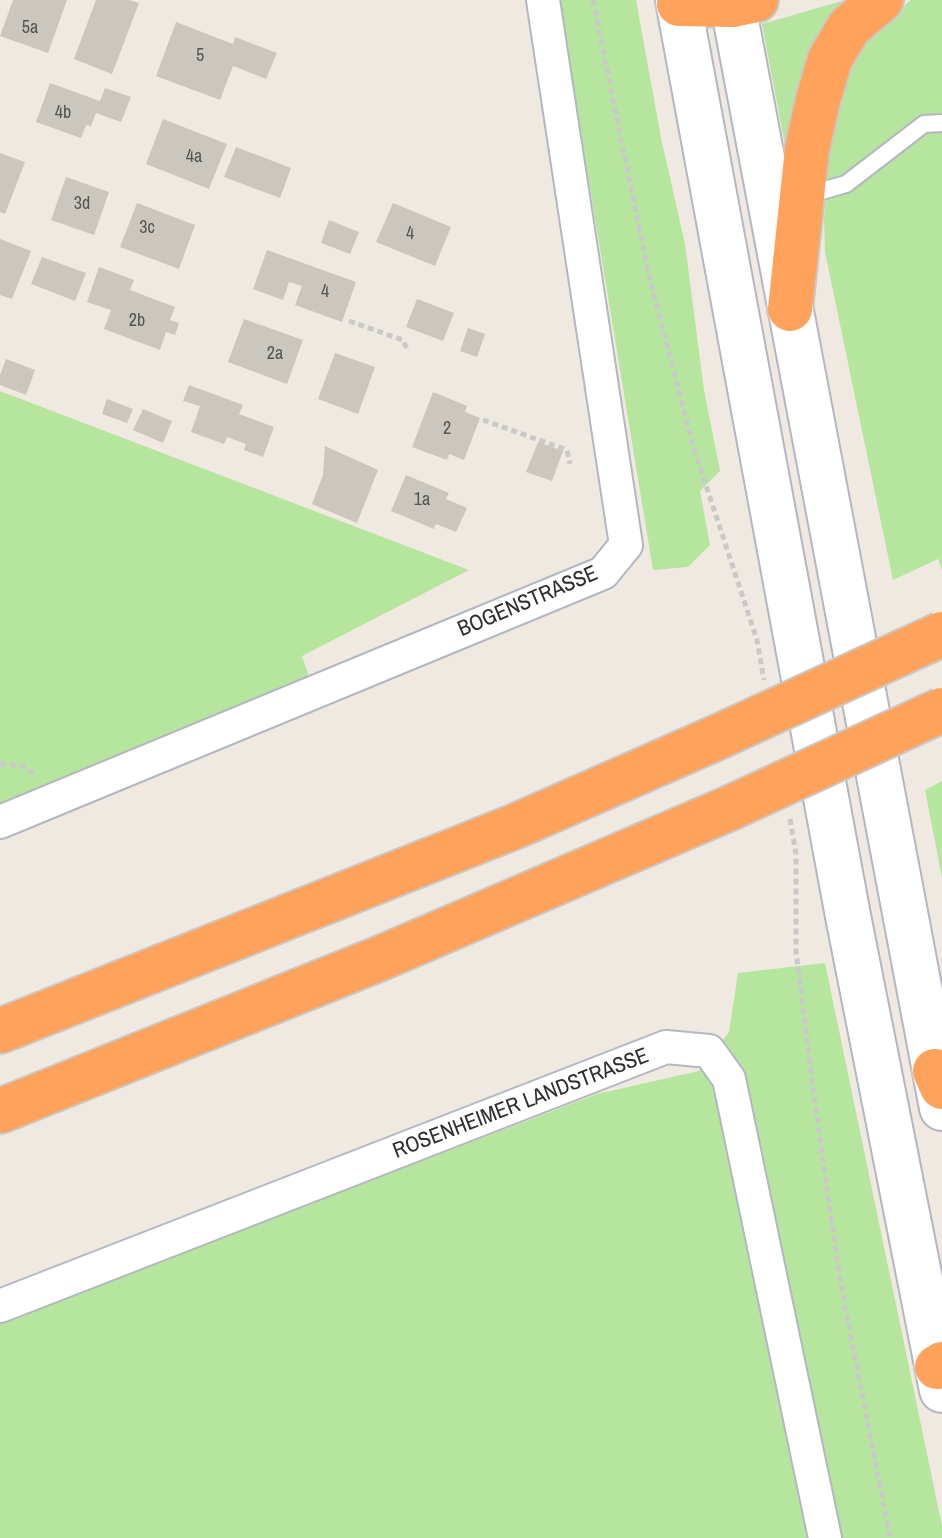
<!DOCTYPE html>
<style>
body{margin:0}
canvas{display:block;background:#efe9e1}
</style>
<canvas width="942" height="1538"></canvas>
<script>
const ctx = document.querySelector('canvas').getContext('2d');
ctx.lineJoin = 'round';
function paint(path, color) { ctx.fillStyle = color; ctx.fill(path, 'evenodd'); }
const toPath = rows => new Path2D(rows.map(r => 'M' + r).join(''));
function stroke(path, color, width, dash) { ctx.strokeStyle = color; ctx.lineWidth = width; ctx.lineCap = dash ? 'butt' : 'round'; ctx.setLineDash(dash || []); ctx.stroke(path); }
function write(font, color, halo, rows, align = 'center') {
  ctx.font = font + ' "Archivo Narrow",sans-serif'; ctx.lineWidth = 7; ctx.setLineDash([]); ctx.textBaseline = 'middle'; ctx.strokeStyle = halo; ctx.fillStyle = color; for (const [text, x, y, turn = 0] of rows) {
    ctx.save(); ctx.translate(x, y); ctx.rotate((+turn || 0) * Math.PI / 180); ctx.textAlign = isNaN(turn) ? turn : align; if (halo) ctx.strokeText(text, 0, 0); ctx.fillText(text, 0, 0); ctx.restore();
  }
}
paint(toPath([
 [559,0,636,0,661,138,685,244,704,390,720,471,700,491,710,545,688,567,653,570],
 [911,0,942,0,942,570,938,559,893,580,825,252,824,220,833,115,851,71,871,35],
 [842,1,845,8,794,138,784,140,762,24],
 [0,391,469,570,302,656,310,679,0,805],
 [942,781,942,878,925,790],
 [825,963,942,1526,942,1538,0,1538,0,1322,597,1094,699,1071,729,1032,738,973]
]), '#b6e59e');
paint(toPath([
 [13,0,67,0,48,53,0,36],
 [96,0,129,0,139,3,112,74,74,59],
 [176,22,233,44,235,37,277,53,266,79,233,66,220,100,156,76],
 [50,83,100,101,105,88,131,97,121,122,96,113,91,126,86,125,81,138,36,122],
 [163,119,227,144,209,189,146,164],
 [236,147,291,168,280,198,224,177],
 [0,153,25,162,5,214,0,212],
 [66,177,109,192,94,235,51,220],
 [137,203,195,225,179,269,120,247],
 [393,203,451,227,435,266,376,242],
 [329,220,359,232,350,254,321,243],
 [0,239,31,251,12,299,0,295],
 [267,250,356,282,342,322,295,305,302,286,289,282,283,300,253,289],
 [42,257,86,273,75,301,31,284],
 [99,267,134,280,130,290,175,307,170,320,179,323,175,335,166,332,160,350,104,329,111,310,87,302],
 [417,299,454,313,443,341,406,327],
 [244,319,303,340,287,384,228,362],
 [468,328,485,334,477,357,460,351],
 [335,353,375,367,358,414,318,399],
 [6,359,35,370,26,395,0,385,0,375],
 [189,385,243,405,239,414,274,427,263,457,244,450,246,444,227,437,224,444,191,432,200,406,183,401],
 [433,392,467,406,465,412,480,418,464,460,449,454,447,460,412,447],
 [107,399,133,409,127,423,102,414],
 [143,409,172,421,163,443,133,430],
 [538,442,563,451,552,481,526,472],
 [325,446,378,470,357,523,312,504,323,475],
 [406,475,449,493,446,499,467,508,456,532,436,524,434,529,391,511]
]), '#cbc7bf');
const service = toPath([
 [804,196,846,184,924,124,942,123]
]);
const minor = toPath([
 [0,822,603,573,626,545,543,0],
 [0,1306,666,1047,709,1051,729,1079,825,1538]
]);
const secondary = toPath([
 [678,0,848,916,942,1390],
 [732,0,942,1108]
]);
const motorway = toPath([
 [679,4,733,5,756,0],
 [790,309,807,149,818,100,830,59,849,27,881,0],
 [0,1031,516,826,718,737],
 [935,1071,942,1087],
 [0,1111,381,958,730,808],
 [937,1367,942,1364]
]);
stroke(service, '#b4b7c1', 20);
stroke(minor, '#b4b7c1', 36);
stroke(secondary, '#b4b7c1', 48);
stroke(motorway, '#c9c9c9', 48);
stroke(toPath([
 [593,0,648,271,693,446,757,640,764,680],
 [349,321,403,340,407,349],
 [483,420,567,450,570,464],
 [0,764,23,766,37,776],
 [790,819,796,854,796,952,817,1118,840,1279,890,1538]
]), '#c9c9c9', 5, [6, 4]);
stroke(service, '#fff', 16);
stroke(minor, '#fff', 32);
stroke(secondary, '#fff', 44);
stroke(motorway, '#ffa35c', 44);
const motorwayBridge = toPath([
 [718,737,942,634],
 [730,808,942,710]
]);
stroke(motorwayBridge, '#c9c9c9', 48, []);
stroke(motorwayBridge, '#ffa35c', 44);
write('18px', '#555452', null, [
 ["5a",30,28],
 ["5",200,56],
 ["4b",63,113],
 ["4a",194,157],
 ["3d",82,204],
 ["3c",147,228],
 ["4",410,234],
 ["4",325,292],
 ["2b",137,321],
 ["2a",275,354],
 ["2",447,429],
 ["1a",422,500]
]);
write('22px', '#2e2e2e', '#fff', [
 ["BOGENSTRASSE",528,602,-23],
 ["ROSENHEIMER LANDSTRASSE",521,1104,-21]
]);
</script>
